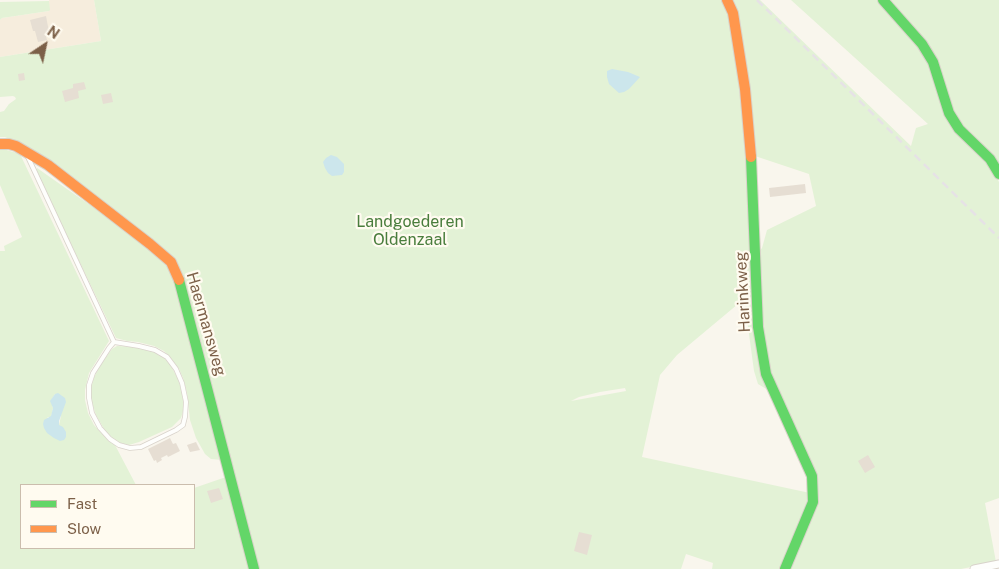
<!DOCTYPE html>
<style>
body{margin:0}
#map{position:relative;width:999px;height:569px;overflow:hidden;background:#f9f6ed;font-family:"Public Sans",sans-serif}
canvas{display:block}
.legend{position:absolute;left:20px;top:484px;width:175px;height:65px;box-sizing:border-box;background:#fffbf0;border:1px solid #cbbdad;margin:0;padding:6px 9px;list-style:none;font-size:15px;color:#7c6048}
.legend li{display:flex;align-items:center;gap:10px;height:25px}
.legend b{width:25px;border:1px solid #cbbdad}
.north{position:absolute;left:20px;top:20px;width:50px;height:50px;-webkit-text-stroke:4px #fffbf0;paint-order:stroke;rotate:34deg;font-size:14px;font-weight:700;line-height:20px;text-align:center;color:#7c6048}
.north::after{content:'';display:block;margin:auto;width:18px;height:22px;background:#7c6048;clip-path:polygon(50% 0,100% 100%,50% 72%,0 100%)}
</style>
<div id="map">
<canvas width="999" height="569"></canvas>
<ul class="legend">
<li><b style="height:6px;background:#63d668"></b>Fast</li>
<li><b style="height:6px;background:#ff974d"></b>Slow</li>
</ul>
<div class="north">N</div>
</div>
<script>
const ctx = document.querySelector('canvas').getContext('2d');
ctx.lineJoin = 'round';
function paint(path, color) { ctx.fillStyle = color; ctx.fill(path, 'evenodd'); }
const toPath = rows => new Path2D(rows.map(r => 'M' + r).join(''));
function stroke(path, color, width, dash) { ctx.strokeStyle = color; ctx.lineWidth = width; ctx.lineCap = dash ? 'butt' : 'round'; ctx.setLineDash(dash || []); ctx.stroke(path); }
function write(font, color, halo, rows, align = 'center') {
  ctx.font = font + ' "Public Sans",sans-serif'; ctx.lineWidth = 4.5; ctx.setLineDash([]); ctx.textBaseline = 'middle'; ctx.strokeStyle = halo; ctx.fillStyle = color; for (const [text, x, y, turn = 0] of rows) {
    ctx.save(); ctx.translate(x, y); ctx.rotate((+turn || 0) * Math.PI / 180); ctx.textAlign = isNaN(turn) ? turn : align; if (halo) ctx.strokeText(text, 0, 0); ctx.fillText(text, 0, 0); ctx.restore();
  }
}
paint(toPath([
 [49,0,94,0,101,41,0,57,0,20,2,18,49,11]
]), '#f6eddd');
paint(toPath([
 [94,0,725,0,733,27,745,145,751,247,768,390,758,384,754,371,744,297,738,304,677,355,660,375,642,457,810,493,810,499,781,569,712,569,713,563,686,554,681,569,257,569,179,268,16,142,5,137,0,137,0,112,4,111,9,104,16,99,15,97,13,96,0,97,0,57,101,41],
 [625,388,626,391,571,401,579,397,600,392],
 [732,0,760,0,911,146,916,128,928,124,791,0,880,0,925,56,932,72,945,115,991,166,999,182,999,498,985,503,996,562,961,569,789,569,816,499,776,388,765,354,757,254,762,248,767,230,816,206,809,174,752,155],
 [887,0,999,0,999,163,963,128,952,110,932,54],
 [49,1,50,10,49,11,2,18,0,20,0,2],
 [0,148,20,154,109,341,89,373,85,390,85,400,88,413,94,425,107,439,115,445,136,485,21,485,21,548,194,548,194,488,226,477,250,569,0,569,0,251,5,251,4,246,22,237,0,185],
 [55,394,61,416,59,425,47,417,51,417,52,413,53,408,51,401],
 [37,168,127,231,167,264,172,272,222,460,211,459,205,454,196,438,190,420,187,393,183,378,179,369,171,359,164,351,154,346,138,342,127,341,116,338,36,171],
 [117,346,138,347,154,352,163,357,170,364,178,379,182,392,184,408,181,418,172,427,139,442,129,445,116,442,104,429,96,415,91,400,91,388,94,377,103,361,112,349]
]), '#e3f2d6');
paint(toPath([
 [612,69,628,72,640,77,629,89,624,92,619,93,609,84,607,77,607,71],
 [331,155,337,157,344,164,344,172,342,175,332,176,328,173,325,168,323,162,326,158],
 [58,393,65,398,66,402,59,421,59,425,63,427,66,432,66,437,64,440,60,441,54,438,47,433,44,428,43,424,44,420,51,416,53,408,50,401,55,394]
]), '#cce6ec');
paint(toPath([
 [46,16,49,32,45,33,47,40,38,42,35,31,33,31,30,20],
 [24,73,25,80,19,81,18,74],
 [84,82,86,89,78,91,79,98,65,102,62,91,73,88,73,84],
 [111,93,113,102,103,104,101,95],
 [805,184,806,193,770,197,769,188],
 [170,438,173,444,176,443,180,451,168,457,167,455,161,458,162,460,157,463,156,460,154,461,148,449],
 [196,442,200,450,190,452,187,445],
 [868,455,875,467,865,473,858,461],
 [219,488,223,499,211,503,207,491],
 [579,532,592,535,587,555,574,551]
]), '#e6ded3');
const lane = toPath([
 [27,155,114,342,139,346,155,350,167,357,176,369,182,383,186,402,185,417,183,425,176,430,141,447,130,448,119,445,110,439,100,428,92,413,89,398,89,385,93,373,109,348,114,342]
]);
const street = toPath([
 [974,569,999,564]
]);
const fast = toPath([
 [883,0,922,44,933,62,949,113,959,129,990,159,999,174],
 [751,157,758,327,766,374,812,476,813,502,785,569],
 [179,280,254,569]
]);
const slow = toPath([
 [727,0,733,13,745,89,751,157],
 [0,144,9,144,16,146,48,165,150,244,171,262,179,280]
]);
stroke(lane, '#d9d3cb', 5.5);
stroke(street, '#d9d3cb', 9);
stroke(fast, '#d9d2c9', 12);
stroke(slow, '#d9d2c9', 12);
stroke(lane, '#fefefc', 4);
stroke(street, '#fefefc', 7);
stroke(fast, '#63d668', 10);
stroke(slow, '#ff974d', 10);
stroke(toPath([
 [757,0,999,238]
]), '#e6e2e6', 2.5, [8, 5]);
write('16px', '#497d3c', '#fffbf0', [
 ["Landgoederen",410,222],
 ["Oldenzaal",410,240]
]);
write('16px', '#7c6048', '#fffbf0', [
 ["Harinkweg",743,292,-93],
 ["Haermansweg",206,324,74]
]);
</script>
